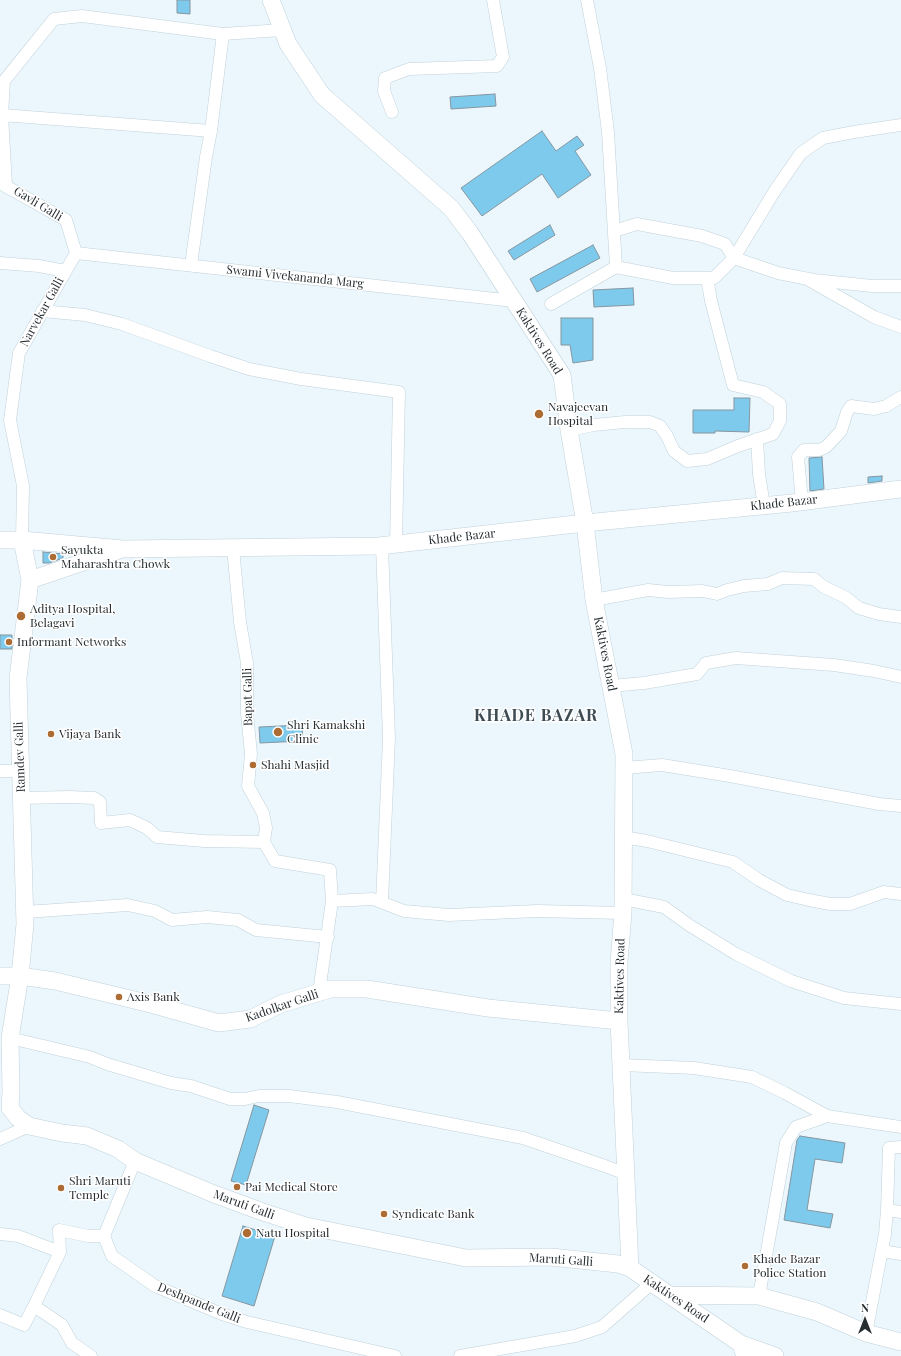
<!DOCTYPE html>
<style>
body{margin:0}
#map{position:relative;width:901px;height:1356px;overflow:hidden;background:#ecf7fd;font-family:"Playfair Display",serif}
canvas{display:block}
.north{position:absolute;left:845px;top:1300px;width:40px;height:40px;-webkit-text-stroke:3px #fff;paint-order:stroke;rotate:0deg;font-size:11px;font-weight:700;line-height:16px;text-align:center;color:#272e31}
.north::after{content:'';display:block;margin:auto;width:14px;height:18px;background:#272e31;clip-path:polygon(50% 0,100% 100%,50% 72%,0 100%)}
</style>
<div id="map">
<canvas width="901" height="1356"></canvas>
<div class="north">N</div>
</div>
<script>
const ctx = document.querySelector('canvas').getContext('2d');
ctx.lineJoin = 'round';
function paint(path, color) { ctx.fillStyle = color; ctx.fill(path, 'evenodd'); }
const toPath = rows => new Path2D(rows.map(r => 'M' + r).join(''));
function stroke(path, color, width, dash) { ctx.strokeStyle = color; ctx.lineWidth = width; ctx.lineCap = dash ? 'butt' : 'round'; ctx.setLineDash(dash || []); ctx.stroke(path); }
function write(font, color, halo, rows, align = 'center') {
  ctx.font = font + ' "Playfair Display",serif'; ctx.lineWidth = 3; ctx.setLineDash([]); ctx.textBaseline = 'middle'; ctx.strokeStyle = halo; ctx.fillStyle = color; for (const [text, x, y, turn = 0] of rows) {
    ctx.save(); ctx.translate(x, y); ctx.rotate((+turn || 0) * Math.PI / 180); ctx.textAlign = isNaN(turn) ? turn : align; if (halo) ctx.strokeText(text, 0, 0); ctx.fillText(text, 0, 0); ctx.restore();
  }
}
const building = toPath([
 [177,0,190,0,190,14,177,13,177,0],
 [495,94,496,106,451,109,450,97,495,94],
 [542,131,556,151,577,136,584,145,575,151,591,175,558,198,542,174,482,216,461,188,542,131],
 [550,225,555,235,514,260,508,251,550,225],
 [593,245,600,258,537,292,530,279,593,245],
 [633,288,634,305,594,307,593,290,633,288],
 [561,318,593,318,593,360,573,363,570,345,561,345,561,318],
 [734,398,750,398,749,432,715,431,715,433,693,433,693,410,734,410,734,398],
 [822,457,824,489,810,491,809,458,822,457],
 [882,476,882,481,868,483,868,477,882,476],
 [43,552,63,554,63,558,49,563,43,563,43,552],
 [0,635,12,635,12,649,0,649,0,635],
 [302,725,303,741,260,743,259,727,302,725],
 [254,1105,269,1110,246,1185,231,1181,254,1105],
 [800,1136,845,1143,842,1163,815,1159,807,1210,833,1214,830,1228,784,1220,797,1140,800,1136],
 [243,1226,275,1236,254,1306,222,1296,243,1226]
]);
paint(building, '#7ecaec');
stroke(building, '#85969f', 1);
const street = toPath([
 [392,112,384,91,385,78,409,69,497,66,503,57,493,0],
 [2,115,211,131],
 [0,183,66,220,76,253],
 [6,185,2,115,4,81,54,19,82,16,223,34,282,30],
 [614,231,637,224,702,236,725,244,734,258,774,192,801,153,823,138,854,132,901,125],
 [76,253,514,301],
 [0,263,39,266,65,271],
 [191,265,206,157,211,131,223,34],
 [616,267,673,278,714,278,734,258,778,273,814,280,872,286,901,286],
 [809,280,874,317,901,327],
 [551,304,616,267,608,132,600,68,587,0],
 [42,311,85,315,122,324,210,356,249,369,301,379,399,392,396,544],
 [569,430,594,425,625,422,650,422,660,426,667,436,674,451,687,461,707,459,738,446,773,434,780,421,780,404,763,392,733,385,711,301,707,278],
 [757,439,759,474,764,506],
 [802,502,798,457,804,450,819,450,826,447,841,431,847,412,851,406,874,409,886,406,901,397],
 [22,540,23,486,10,420,19,353,76,253],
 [233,548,240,622,247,663,247,713,251,754,248,786,263,813,266,828,264,842],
 [594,600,648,590,668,592,703,591,717,594,727,590,744,586,768,584,782,578,814,579,824,587,845,597,859,608,879,614,901,617],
 [611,686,644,683,697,674,706,663,736,658,834,665,874,671,901,677],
 [624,768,662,765,730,776,879,804,901,806],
 [0,771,21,771],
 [22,798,70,797,94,798,100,802,101,823,130,820,147,828,157,837,204,841,264,842,275,861,330,870,332,901],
 [623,837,647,841,733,862,759,880,787,895,809,900,830,904,850,904,884,892,901,894],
 [623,899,664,907,689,925,736,954,791,981,844,998,901,1004],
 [382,902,389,738,382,546],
 [25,912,128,905,155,911,172,920,207,917,238,920,256,930,328,937],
 [319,992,332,901,373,899,404,911,449,915,537,911,623,913],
 [10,1038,90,1057,107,1064,171,1083,191,1086,230,1099,245,1099,259,1096,289,1096,337,1102,523,1138,605,1166,626,1174],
 [621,1065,694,1068,752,1077,785,1093,827,1116,901,1127],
 [0,1139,29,1126],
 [135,1161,104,1236,112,1256,155,1286,222,1314,247,1322,395,1356],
 [887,1210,889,1148,901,1147],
 [0,1234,18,1236,60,1252],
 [882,1251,901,1254],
 [759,1296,786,1143,796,1127,827,1116],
 [0,1315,24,1325,34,1306],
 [866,1333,885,1234,887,1210,901,1212],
 [91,1356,72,1343,62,1325,34,1306,60,1252,59,1230,88,1236,104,1236],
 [460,1356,575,1336,602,1327,652,1283]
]);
const secondary = toPath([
 [271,0,288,44,322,95,451,208,470,233,562,375,569,430,585,523,594,600,624,754,623,913,619,962,619,1021,630,1268,741,1344,745,1356],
 [0,540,22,540,123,549,379,546,585,523,792,503,901,489],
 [22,540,30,580,18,678,25,924,20,976,10,1038,11,1091,10,1108,18,1118,29,1126,62,1133,87,1136,118,1149,135,1161,214,1194,263,1212,306,1226,466,1258,551,1257,618,1264,630,1268],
 [30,580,119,550],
 [0,976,20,976,55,981,151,1004,219,1023,250,1019,281,1004,330,989,367,989,488,1008,619,1021],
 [669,1295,759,1296,817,1312,866,1333,901,1342],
 [741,1344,775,1356]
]);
stroke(street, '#bfd1d9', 13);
stroke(secondary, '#bfd1d9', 18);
stroke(street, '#fff', 12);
stroke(secondary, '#fff', 17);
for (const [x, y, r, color] of [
 [539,414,5,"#ac6c34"],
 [53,557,4,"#ac6c34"],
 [21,616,5,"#ac6c34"],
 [9,642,4,"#ac6c34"],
 [278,732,5,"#ac6c34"],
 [51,734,4,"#ac6c34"],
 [253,765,4,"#ac6c34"],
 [119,997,4,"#ac6c34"],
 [237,1187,4,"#ac6c34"],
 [61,1188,4,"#ac6c34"],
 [384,1214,4,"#ac6c34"],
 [247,1233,5,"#ac6c34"],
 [745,1266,4,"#ac6c34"]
]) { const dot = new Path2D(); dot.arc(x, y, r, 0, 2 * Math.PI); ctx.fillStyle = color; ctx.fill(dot); stroke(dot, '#fff', 1.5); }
write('12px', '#272e31', '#fff', [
 ["Gavli Galli",38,204,31],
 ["Swami Vivekananda Marg",295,277,6],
 ["Narvekar Galli",42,312,-61],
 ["Kaktives Road",539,341,58],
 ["Khade Bazar",784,503,-6],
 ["Khade Bazar",462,537,-6],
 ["Kaktives Road",605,654,79],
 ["Bapat Galli",248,697,-91],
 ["Ramdev Galli",20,757,-92],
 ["Kaktives Road",620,976,-89],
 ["Kadolkar Galli",282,1006,-19],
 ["Maruti Galli",244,1205,20],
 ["Maruti Galli",561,1260,4],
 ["Kaktives Road",676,1299,34],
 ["Deshpande Galli",199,1303,22]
]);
write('12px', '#272e31', '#fff', [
 ["Navajeevan",548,407],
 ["Hospital",548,421],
 ["Sayukta",61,550],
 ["Maharashtra Chowk",61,564],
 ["Aditya Hospital,",30,609],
 ["Belagavi",30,623],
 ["Informant Networks",17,642],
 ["Shri Kamakshi",287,725],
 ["Clinic",287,739],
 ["Vijaya Bank",59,734],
 ["Shahi Masjid",261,765],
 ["Axis Bank",127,997],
 ["Shri Maruti",69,1181],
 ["Temple",69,1195],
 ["Pai Medical Store",245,1187],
 ["Syndicate Bank",392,1214],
 ["Natu Hospital",256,1233],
 ["Khade Bazar",753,1259],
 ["Police Station",753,1273]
], 'left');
ctx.letterSpacing = '1px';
write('bold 16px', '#3e4d55', '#fff', [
 ["KHADE BAZAR",536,716]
]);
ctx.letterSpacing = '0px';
</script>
